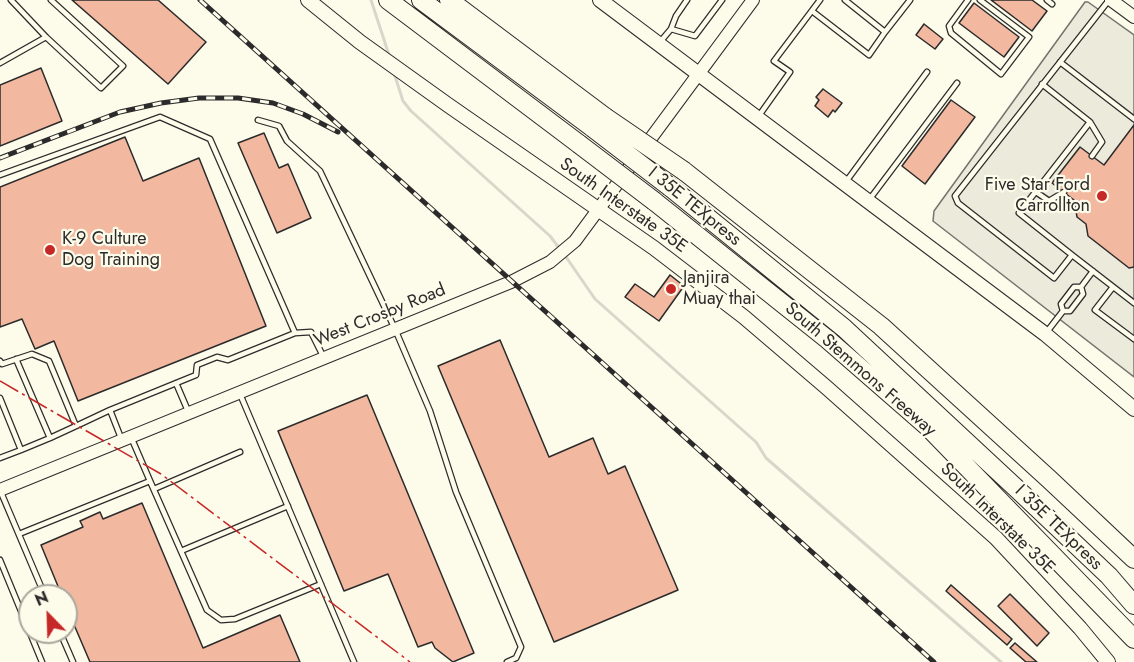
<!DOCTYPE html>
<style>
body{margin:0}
#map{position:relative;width:1134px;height:662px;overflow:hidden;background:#fdfbea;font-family:Jost,sans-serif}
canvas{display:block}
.north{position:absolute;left:18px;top:584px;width:60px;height:60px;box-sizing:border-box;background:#fdfbea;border:2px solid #a9a89e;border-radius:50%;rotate:337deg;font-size:16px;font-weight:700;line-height:24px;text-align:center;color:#2b2b2b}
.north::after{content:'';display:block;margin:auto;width:21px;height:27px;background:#c62828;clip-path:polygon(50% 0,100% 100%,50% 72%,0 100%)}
</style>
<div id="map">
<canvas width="1134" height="662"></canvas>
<div class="north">N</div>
</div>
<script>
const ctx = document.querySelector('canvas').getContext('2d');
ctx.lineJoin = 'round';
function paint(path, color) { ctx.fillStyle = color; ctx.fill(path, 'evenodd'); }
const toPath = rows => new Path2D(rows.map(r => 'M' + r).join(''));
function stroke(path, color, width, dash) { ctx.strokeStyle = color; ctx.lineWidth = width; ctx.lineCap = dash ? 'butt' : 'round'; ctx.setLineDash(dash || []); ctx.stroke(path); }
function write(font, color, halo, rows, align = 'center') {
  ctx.font = font + ' Jost,sans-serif'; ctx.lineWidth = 4.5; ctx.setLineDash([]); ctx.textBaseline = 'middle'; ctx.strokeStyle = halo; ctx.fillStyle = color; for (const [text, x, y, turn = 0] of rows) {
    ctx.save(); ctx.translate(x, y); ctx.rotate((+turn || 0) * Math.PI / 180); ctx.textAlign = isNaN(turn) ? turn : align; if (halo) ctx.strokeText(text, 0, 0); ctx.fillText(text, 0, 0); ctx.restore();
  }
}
const parking = toPath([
 [1085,2,1088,2,1134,35,1134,377,933,221,934,211,1085,2]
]);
paint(parking, '#eceadb');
stroke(parking, '#74746e', 1.5);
stroke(toPath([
 [371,0,389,55],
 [394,73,403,101,411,111,550,236,560,249],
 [564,254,595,299,756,442,766,458,1001,662]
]), '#d8d7c9', 3);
const building = toPath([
 [72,0,158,0,206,42,168,84,72,0],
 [991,0,1032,0,1047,11,1032,31,991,0],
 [974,3,1019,37,1004,57,959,23,974,3],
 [924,24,943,39,935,49,916,35,924,24],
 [41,68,62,121,0,146,0,85,41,68],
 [823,89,842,103,835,112,833,110,828,117,815,106,819,100,816,97,823,89],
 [951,100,975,117,925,184,902,166,951,100],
 [1134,125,1134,267,1129,268,1088,236,1086,224,1077,217,1074,200,1052,183,1080,147,1104,165,1134,125],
 [264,133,279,168,288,164,311,218,277,233,238,143,264,133],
 [125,137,143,181,199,158,266,326,78,401,54,341,35,349,22,319,0,327,0,187,125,137],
 [670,275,684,286,659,321,625,297,635,284,654,297,670,275],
 [500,340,549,457,593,438,608,474,625,466,678,590,554,642,438,366,500,340],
 [367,395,474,653,453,662,435,648,432,642,418,647,388,574,344,591,278,431,367,395],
 [142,503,203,648,280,615,300,662,90,662,66,606,66,596,62,596,41,545,83,527,80,521,100,512,103,519,142,503],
 [951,585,1012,639,1007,645,946,591,951,585],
 [1010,594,1049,633,1037,646,998,606,1010,594],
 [1015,643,1037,662,1026,662,1010,648,1015,643]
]);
paint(building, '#f2b8a0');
stroke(building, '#2b2b2b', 1.5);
const service = toPath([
 [11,0,46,37],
 [968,0,949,26,951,33,1001,74,1029,37,980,0],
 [1047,0,1052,4],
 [1109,0,955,196,958,203,1054,278,1072,255,1134,303],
 [812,11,869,55,885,32,845,0],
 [671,29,695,36,722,0],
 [885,32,910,0],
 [660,42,671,29,676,16,687,0],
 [1060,62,1134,119],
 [0,63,46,37,101,88,123,66,51,0],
 [1042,84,1090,122,1019,213,1072,255],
 [758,117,790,72,774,61,820,0],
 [258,120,279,126,287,141,320,171,395,329,430,411,456,492,521,647,516,658,507,662],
 [1090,122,1102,142,1092,156],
 [0,175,160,117,210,139,295,333],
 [845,183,927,72],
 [1036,192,1049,201,1064,192],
 [869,200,957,83],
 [1113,287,1095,310,1134,339],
 [1063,311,1061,304,1074,287,1081,287],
 [1046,333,1063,311,1070,311,1083,294,1081,287,1093,271],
 [0,361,2,364,32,354,49,361,76,426,110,410,196,375,197,365,217,357,228,360,295,333,311,332,323,356],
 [176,383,188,411],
 [240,394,354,662],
 [0,398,21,450,50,438,16,359],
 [110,410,121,438],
 [50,438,76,426],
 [0,458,21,450],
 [150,481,207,610,221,620,235,619,321,584],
 [154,489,240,452],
 [0,490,45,596],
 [19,534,150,481,131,437],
 [181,551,288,506],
 [0,560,42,662],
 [60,632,73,662]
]);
const tertiary = toPath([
 [1111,0,1134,17],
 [0,490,511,282,550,262,575,241,753,0]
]);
const secondary = toPath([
 [308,0,360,42,448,105,654,248,744,317,826,387,996,538,1080,628,1108,662],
 [600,0,1045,334,1134,409]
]);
const motorway = toPath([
 [388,0,579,144],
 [421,0,593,128],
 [449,0,605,117],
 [684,171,881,326,1049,479,1134,559],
 [670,187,844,328,1016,488,1109,576,1134,605],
 [654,201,827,339,928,427,1134,639]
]);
stroke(service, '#2b2b2b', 7);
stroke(tertiary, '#2b2b2b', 14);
stroke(secondary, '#2b2b2b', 16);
stroke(motorway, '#2b2b2b', 20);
stroke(service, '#fdfbea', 4.5);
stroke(tertiary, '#fdfbea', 12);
stroke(secondary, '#fdfbea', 14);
stroke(motorway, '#fdfbea', 18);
const rail = toPath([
 [200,0,934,662],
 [0,158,120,112,161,103,199,98,238,98,273,103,303,114,338,132]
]);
stroke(rail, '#2b2b2b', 5);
stroke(rail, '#fdfbea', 3, [9]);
const motorwayBridge = toPath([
 [605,117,684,171],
 [593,128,670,187],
 [579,144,654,201]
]);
stroke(motorwayBridge, '#2b2b2b', 20, []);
stroke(motorwayBridge, '#fdfbea', 18);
stroke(toPath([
 [0,381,161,474,410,662]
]), '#c62828', 1.5, [21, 4.5, 3, 4.5]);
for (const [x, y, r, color] of [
 [1102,196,6,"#c62828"],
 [50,250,6,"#c62828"],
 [671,289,6,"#c62828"]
]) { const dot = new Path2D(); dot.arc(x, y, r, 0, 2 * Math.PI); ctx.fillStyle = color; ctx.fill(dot); stroke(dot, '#fdfbea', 2); }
write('18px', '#2b2b2b', '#fdfbea', [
 ["Five Star Ford",1090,186,"right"],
 ["Carrollton",1090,207,"right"],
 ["K-9 Culture",62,240],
 ["Dog Training",62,261],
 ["Janjira",683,279],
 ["Muay thai",683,300]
], 'left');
write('18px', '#2b2b2b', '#fdfbea', [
 ["South Interstate 35E",623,206,35],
 ["I 35E TEXpress",694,207,39],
 ["West Crosby Road",380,316,-22],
 ["South Stemmons Freeway",860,370,41],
 ["South Interstate 35E",997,519,44],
 ["I 35E TEXpress",1058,528,44]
]);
</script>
